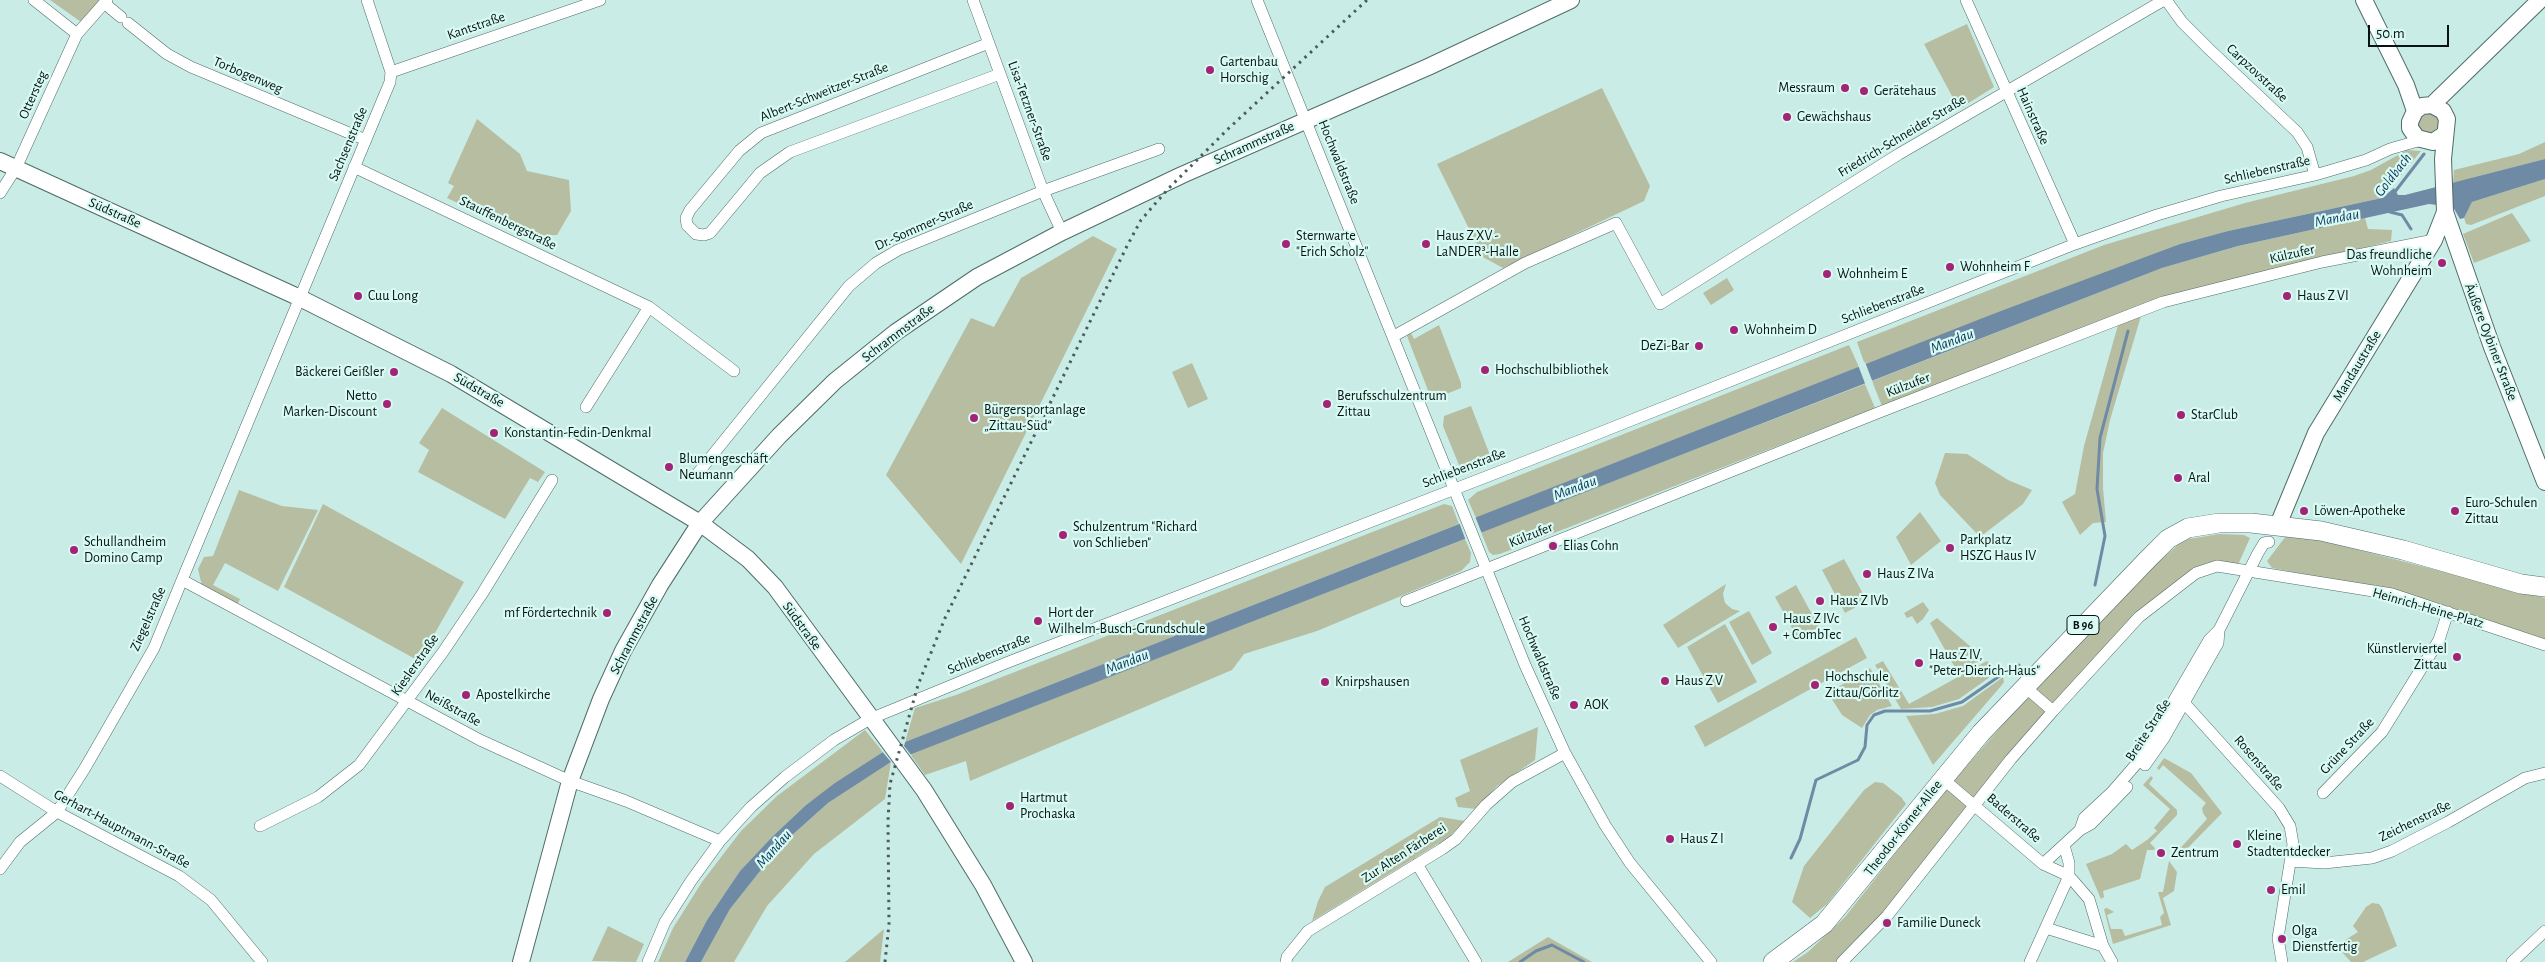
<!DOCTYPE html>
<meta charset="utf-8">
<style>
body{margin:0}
#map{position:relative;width:2545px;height:962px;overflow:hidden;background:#caece6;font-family:"Alegreya Sans",sans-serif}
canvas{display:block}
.scale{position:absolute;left:2368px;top:25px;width:81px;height:22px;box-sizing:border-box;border:2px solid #071311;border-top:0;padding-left:6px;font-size:15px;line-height:18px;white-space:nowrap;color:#071311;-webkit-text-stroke:4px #d8faf3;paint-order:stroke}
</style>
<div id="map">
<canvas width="2545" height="962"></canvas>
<div class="scale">50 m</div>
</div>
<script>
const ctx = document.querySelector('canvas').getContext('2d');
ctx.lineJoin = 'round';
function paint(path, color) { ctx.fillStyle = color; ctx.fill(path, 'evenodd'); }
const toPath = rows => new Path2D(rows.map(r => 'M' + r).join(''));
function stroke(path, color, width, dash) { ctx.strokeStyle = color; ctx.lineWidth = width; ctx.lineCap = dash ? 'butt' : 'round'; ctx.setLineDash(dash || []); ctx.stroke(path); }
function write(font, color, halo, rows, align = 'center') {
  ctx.font = font + ' "Alegreya Sans",sans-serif'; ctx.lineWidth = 4.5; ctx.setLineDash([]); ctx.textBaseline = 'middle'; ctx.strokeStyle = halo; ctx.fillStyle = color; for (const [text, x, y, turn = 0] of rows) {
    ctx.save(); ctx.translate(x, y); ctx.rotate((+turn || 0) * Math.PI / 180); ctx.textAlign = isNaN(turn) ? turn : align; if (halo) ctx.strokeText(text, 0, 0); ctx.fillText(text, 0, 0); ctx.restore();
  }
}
paint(toPath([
 [50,0,100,0,81,22],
 [1967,24,1994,87,1959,109,1924,44],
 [1602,88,1650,186,1644,201,1503,268,1483,257,1437,164],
 '2418 123a11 11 0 1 1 22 0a11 11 0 1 1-22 0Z',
 [477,119,520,154,527,171,569,180,571,211,557,235,528,236,447,198,454,186,448,183],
 [2545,142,2545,159,2453,183,2454,170,2519,154],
 [2407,150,2421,151,2382,198,2228,231,2180,244,1865,365,1858,345,1857,342,2104,245,2245,203,2354,176,2371,170],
 [2545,179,2545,196,2471,225,2466,224,2464,218,2472,202],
 [2512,213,2531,241,2474,263,2463,234],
 [2365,218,2368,229,2392,230,2391,241,2162,297,1882,406,1872,381,2162,268,2238,246],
 [1093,236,1117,249,961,564,886,475,971,318,994,327,1021,278],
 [1727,278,1734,290,1711,305,1703,293],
 [2141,316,2110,420,2103,453,2103,488,2106,522,2093,523,2080,535,2062,502,2075,494,2084,446,2118,325],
 [1439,325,1461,383,1461,388,1439,397,1429,393,1407,336,1411,333,1414,339],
 [1849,345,1859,367,1476,518,1468,500,1477,492],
 [1192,363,1208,399,1188,408,1172,372],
 [1865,384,1875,408,1500,554,1493,555,1489,552,1481,532],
 [1471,406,1493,463,1470,473,1463,473,1461,470,1443,426,1444,416],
 [442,408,545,472,538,482,530,478,505,519,418,472,429,450,419,443],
 [1945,453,1967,454,2008,480,2032,490,2023,504,1980,537,1940,495,1935,483],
 [239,490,282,506,318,510,278,591,225,563,213,585,240,599,237,605,202,586,198,569,204,557,213,556],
 [323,504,464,582,419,661,284,587],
 [1444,504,1452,506,1459,524,905,742,915,708,956,695],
 [1920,512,1941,541,1911,565,1896,537],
 [2289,532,2545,598,2545,643,2393,591,2272,568,2267,561],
 [2219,534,2244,535,2250,538,2237,567,2226,562,2207,563,2190,571,2153,600,1886,910,1837,962,1793,962,1808,952,1845,917,1942,794,2027,697,2157,563,2178,545,2189,539],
 [1465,539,1471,553,1470,562,1461,571,1317,631,1244,654,1232,670,970,781,966,761,925,775,910,754],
 [1844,559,1867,601,1845,613,1822,570],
 [1726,584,1723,594,1725,603,1732,609,1740,611,1678,648,1663,625],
 [1796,585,1819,627,1798,639,1775,597],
 [1923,602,1929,610,1923,619,1917,624,1912,616,1907,618,1904,613],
 [1749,611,1772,653,1752,665,1729,622],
 [1937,618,1984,658,1958,673,1930,623],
 [1725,624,1757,682,1718,703,1687,647],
 [1856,637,1867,658,1705,747,1694,726],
 [1883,661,1909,704,1987,661,1997,672,1959,699,1932,707,1901,709,1875,665],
 [1870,668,1892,706,1877,710,1870,715,1862,728,1842,715,1828,693],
 [2003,677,2004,682,2001,686,1933,765,1906,716,1935,714,1963,706],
 [1538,727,1535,760,1497,786,1476,809,1458,807,1455,798,1470,791,1460,760],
 [865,730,883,752,807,804,773,836,740,871,707,920,685,962,658,962,673,928,702,882,741,831,777,796],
 [2164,758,2191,773,2222,813,2178,858,2174,855,2207,819,2203,813,2202,808,2206,803,2163,765,2159,770,2157,768],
 [891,762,885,799,814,854,767,906,734,962,701,962,730,909,780,846,828,803],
 [2151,776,2153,778,2149,784,2177,810,2177,815,2150,843,2155,848,2154,850,2147,850,2140,879,2103,891,2104,897,2101,899,2086,864,2112,854,2126,844,2132,850,2147,840,2157,831,2154,828,2170,809,2143,785],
 [1875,782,1883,783,1901,797,1906,804,1827,904,1810,918,1792,902,1804,866,1864,790],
 [1440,817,1465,821,1449,837,1312,921,1318,901,1325,887],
 [2169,861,2177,872,2174,891,2163,898,2171,925,2113,944,2105,913,2104,909,2107,908,2114,912,2107,915,2111,929,2122,929,2125,936,2162,925,2160,917,2164,913,2158,892,2163,892],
 [2372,903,2379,904,2382,908,2397,946,2363,962,2351,962,2341,951,2342,942,2358,932,2353,926,2366,907],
 [608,926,644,944,636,962,592,961],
 [884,929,880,962,845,962],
 [1548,937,1592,962,1508,962]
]), '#b6bda1');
paint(toPath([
 [2545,159,2545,179,2472,202,2464,218,2460,219,2453,207,2429,204,2238,246,2162,268,891,762,828,803,780,846,730,909,701,962,685,962,707,920,740,871,773,836,806,805,835,783,883,752,905,742,1993,314,2180,244,2228,231,2382,198,2394,188,2398,195,2405,195]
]), '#6f8aa4');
paint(toPath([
 [1865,362,1873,383,1866,386,1858,365],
 [1475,516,1482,534,1466,541,1459,522],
 [906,739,904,746,912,756,890,765,891,762,881,750]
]), '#caece6');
stroke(toPath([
 [2394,193,2424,154],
 [2390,212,2402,215,2411,229],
 [2095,585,2105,536,2097,489,2100,438,2128,331],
 [2016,667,2019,665],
 [1791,858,1800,839,1816,780,1858,760,1865,747,1867,725,1874,715,1885,711,1930,711,1962,702,2001,675],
 [1520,962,1536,951,1552,945,1584,962]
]), '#6f8aa4', 3);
const street = toPath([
 [34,0,77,34],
 [973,0,1043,191,1062,232],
 [1257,0,1525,665,1565,753,1605,825,1630,863,1711,962],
 [1966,0,2075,244],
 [2166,0,2182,22,2209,49,2297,132,2307,147,2315,175],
 [104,3,121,17],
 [128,23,167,54,191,67,366,140],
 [989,43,761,133,739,151,690,210,686,218,687,225,696,234,704,235,710,233,760,173,790,152,1000,74],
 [391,72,600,0],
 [354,167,649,307,734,371],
 [0,193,16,168,77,34,107,0],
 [1394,336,1525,263,1616,223,1660,304,1899,154,2164,0],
 [586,407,649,307],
 [698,473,849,286,876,263,898,250,1043,191,1159,149],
 [182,580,480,740,570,781,626,801,720,841],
 [1406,601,1880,412,2163,302,2322,262,2434,240],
 [2024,686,2053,711],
 [2178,696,2279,808,2290,826,2293,844,2278,938,2282,962],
 [2145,765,2164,738,2218,643,2219,630],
 [0,776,57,812,179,876,211,900,262,962],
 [1942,778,2043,864,2069,876,2089,899,2103,946,2112,962],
 [2323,793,2382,732,2439,640,2448,612],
 [260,826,318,797,359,765,443,652,482,594,552,480],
 [2080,830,2084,818,2112,792,2138,762,2209,640,2219,630,2258,553,2264,543,2269,542],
 [2290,861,2324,863,2372,858,2392,851,2448,822,2525,778,2545,773],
 [1417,864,1476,962],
 [2043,864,2080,830,2091,824,2127,787],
 [0,869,20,842,57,812,85,768,154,648,182,580,390,82,391,72,367,0],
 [2046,928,2103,946],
 [648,962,665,922,691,881,720,841,751,807,785,777,834,740,870,719,1006,663,1589,437,2075,244,2157,215,2221,196,2315,175,2366,160,2390,149,2421,140],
 [1286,962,1287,957,1308,931,1442,849,1456,839,1486,805,1512,782,1565,753],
 [1842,962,1887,916,2011,759,2053,711,2139,617,2196,573,2217,566,2392,594,2545,645],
 [2030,962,2069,876,2069,863,2064,845],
 [2512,962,2545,931]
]);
const secondary = toPath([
 [2364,0,2406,85,2415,111],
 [2432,105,2540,0],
 [2445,134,2433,142,2417,138,2410,128,2410,122,2415,111,2422,106,2432,105,2443,111,2447,119,2443,159,2445,212,2492,347,2545,482],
 [0,161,300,298,451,374,700,523,748,559,775,587,924,790,983,885,1024,962],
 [2278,525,2316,433,2434,240,2445,212],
 [521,962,570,781,601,699,623,651,660,585,700,523,779,436,835,381,896,332,977,277,1062,232,1182,175,1428,67,1571,0]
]);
const primary = toPath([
 [1773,962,1824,924,1981,733,2147,560,2168,539,2188,528,2219,523,2251,523,2321,531,2403,550,2521,584,2545,587]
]);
stroke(street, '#4f6d68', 12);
stroke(secondary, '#4f6d68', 18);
stroke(primary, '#4f6d68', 20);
stroke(street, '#fff', 11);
stroke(secondary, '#fff', 16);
stroke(primary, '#fff', 19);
stroke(toPath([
 [885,962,889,924,888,821,890,784,918,685,945,618,1127,246,1141,220,1168,189,1228,129,1367,0]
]), '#495c59', 3, [2.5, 5]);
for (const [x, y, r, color] of [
 [1210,70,5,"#a32474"],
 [1845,88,5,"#a32474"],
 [1864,91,5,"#a32474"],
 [1787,117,5,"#a32474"],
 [1286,244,5,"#a32474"],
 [1426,244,5,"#a32474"],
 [2442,263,5,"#a32474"],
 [1950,267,5,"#a32474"],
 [1827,274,5,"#a32474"],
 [358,296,5,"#a32474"],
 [2287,296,5,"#a32474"],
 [1734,330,5,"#a32474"],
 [1699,346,5,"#a32474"],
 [1485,370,5,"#a32474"],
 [394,372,5,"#a32474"],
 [387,404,5,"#a32474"],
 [1327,404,5,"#a32474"],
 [2181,415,5,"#a32474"],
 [974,418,5,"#a32474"],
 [494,433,5,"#a32474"],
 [669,467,5,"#a32474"],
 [2178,478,5,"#a32474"],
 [2304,511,5,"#a32474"],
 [2455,511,5,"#a32474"],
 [1063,535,5,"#a32474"],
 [1553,546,5,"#a32474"],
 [1950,548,5,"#a32474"],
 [74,550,5,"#a32474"],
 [1867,574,5,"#a32474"],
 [1820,601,5,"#a32474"],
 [607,613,5,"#a32474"],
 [1038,621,5,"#a32474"],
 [1773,627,5,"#a32474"],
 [2457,657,5,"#a32474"],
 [1919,663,5,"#a32474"],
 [1665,681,5,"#a32474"],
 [1325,682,5,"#a32474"],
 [1815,685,5,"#a32474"],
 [466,695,5,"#a32474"],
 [1574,705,5,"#a32474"],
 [1010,806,5,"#a32474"],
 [1670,839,5,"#a32474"],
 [2237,844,5,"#a32474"],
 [2161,853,5,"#a32474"],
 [2271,890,5,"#a32474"],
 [1887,923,5,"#a32474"],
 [2282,939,5,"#a32474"]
]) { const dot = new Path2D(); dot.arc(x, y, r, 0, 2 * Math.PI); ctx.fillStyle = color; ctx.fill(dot); stroke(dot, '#d8faf3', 2); }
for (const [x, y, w] of [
 [2083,625,32]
]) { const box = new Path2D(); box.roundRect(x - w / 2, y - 9.5, w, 19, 4); ctx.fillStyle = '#d8faf3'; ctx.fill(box); stroke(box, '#071311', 1); }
write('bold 12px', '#071311', null, [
 ["B 96",2083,625]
]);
write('14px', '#071311', '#d8faf3', [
 ["Kantstraße",476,26,-19],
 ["Carpzovstraße",2257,73,43],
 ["Torbogenweg",248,75,23],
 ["Albert-Schweitzer-Straße",824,92,-22],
 ["Ottersteg",33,95,-66],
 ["Lisa-Tetzner-Straße",1030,111,70],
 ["Hainstraße",2033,116,66],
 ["Friedrich-Schneider-Straße",1902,136,-31],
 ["Schrammstraße",1254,143,-24],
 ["Sachsenstraße",348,144,-67],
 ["Hochwaldstraße",1339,162,68],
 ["Schliebenstraße",2267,170,-13],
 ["Südstraße",115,213,24],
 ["Stauffenbergstraße",508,223,26],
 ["Dr.-Sommer-Straße",924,225,-24],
 ["Külzufer",2292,254,-13],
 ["Schliebenstraße",1883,304,-21],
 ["Schrammstraße",898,333,-37],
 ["Äußere Oybiner Straße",2491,342,69],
 ["Mandaustraße",2357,366,-59],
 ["Külzufer",1908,385,-21],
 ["Südstraße",479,390,30],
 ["Schliebenstraße",1464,468,-21],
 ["Külzufer",1531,535,-22],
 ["Heinrich-Heine-Platz",2428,608,16],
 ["Ziegelstraße",148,619,-66],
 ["Südstraße",802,626,54],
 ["Schrammstraße",634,635,-62],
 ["Schliebenstraße",989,654,-22],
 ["Hochwaldstraße",1540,658,67],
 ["Kieslerstraße",415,665,-55],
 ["Neißstraße",453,708,29],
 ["Breite Straße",2148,730,-57],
 ["Grüne Straße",2347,746,-47],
 ["Rosenstraße",2259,763,49],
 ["Baderstraße",2014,818,41],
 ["Zeichenstraße",2415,821,-26],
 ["Theodor-Körner-Allee",1903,828,-52],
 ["Gerhart-Hauptmann-Straße",122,829,28],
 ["Zur Alten Färberei",1404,853,-33]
]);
write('14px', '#071311', '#d8faf3', [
 ["Gartenbau",1220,62],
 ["Horschig",1220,78],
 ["Messraum",1835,88,"right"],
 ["Gerätehaus",1874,91],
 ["Gewächshaus",1797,117],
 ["Sternwarte",1296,236],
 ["\"Erich Scholz\"",1296,252],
 ["Haus Z XV -",1436,236],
 ["LaNDER³-Halle",1436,252],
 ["Das freundliche",2432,255,"right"],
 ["Wohnheim",2432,271,"right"],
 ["Wohnheim F",1960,267],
 ["Wohnheim E",1837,274],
 ["Cuu Long",368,296],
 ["Haus Z VI",2297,296],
 ["Wohnheim D",1744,330],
 ["DeZi-Bar",1689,346,"right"],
 ["Hochschulbibliothek",1495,370],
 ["Bäckerei Geißler",384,372,"right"],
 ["Netto",377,396,"right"],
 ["Marken-Discount",377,412,"right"],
 ["Berufsschulzentrum",1337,396],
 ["Zittau",1337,412],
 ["Bürgersportanlage",984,410],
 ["„Zittau-Süd“",984,426],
 ["StarClub",2191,415],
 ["Konstantin-Fedin-Denkmal",504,433],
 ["Blumengeschäft",679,459],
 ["Neumann",679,475],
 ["Aral",2188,478],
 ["Euro-Schulen",2465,503],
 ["Zittau",2465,519],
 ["Löwen-Apotheke",2314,511],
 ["Schulzentrum \"Richard",1073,527],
 ["von Schlieben\"",1073,543],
 ["Parkplatz",1960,540],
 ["HSZG Haus IV",1960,556],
 ["Schullandheim",84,542],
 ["Domino Camp",84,558],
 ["Elias Cohn",1563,546],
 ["Haus Z IVa",1877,574],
 ["Haus Z IVb",1830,601],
 ["mf Fördertechnik",597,613,"right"],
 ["Hort der",1048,613],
 ["Wilhelm-Busch-Grundschule",1048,629],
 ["Haus Z IVc",1783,619],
 ["+ CombTec",1783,635],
 ["Künstlerviertel",2447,649,"right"],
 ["Zittau",2447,665,"right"],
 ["Haus Z IV,",1929,655],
 ["\"Peter-Dierich-Haus\"",1929,671],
 ["Hochschule",1825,677],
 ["Zittau/Görlitz",1825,693],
 ["Haus Z V",1675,681],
 ["Knirpshausen",1335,682],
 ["Apostelkirche",476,695],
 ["AOK",1584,705],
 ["Hartmut",1020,798],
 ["Prochaska",1020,814],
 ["Kleine",2247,836],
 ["Stadtentdecker",2247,852],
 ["Haus Z I",1680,839],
 ["Zentrum",2171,853],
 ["Emil",2281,890],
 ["Familie Duneck",1897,923],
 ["Olga",2292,931],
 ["Dienstfertig",2292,947]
], 'left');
write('italic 15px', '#103b60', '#d8faf3', [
 ["Goldbach",2393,175,-52],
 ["Mandau",2337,218,-11],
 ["Mandau",1952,341,-21],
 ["Mandau",1575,488,-21],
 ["Mandau",1127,662,-21],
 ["Mandau",774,849,-48]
]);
</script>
